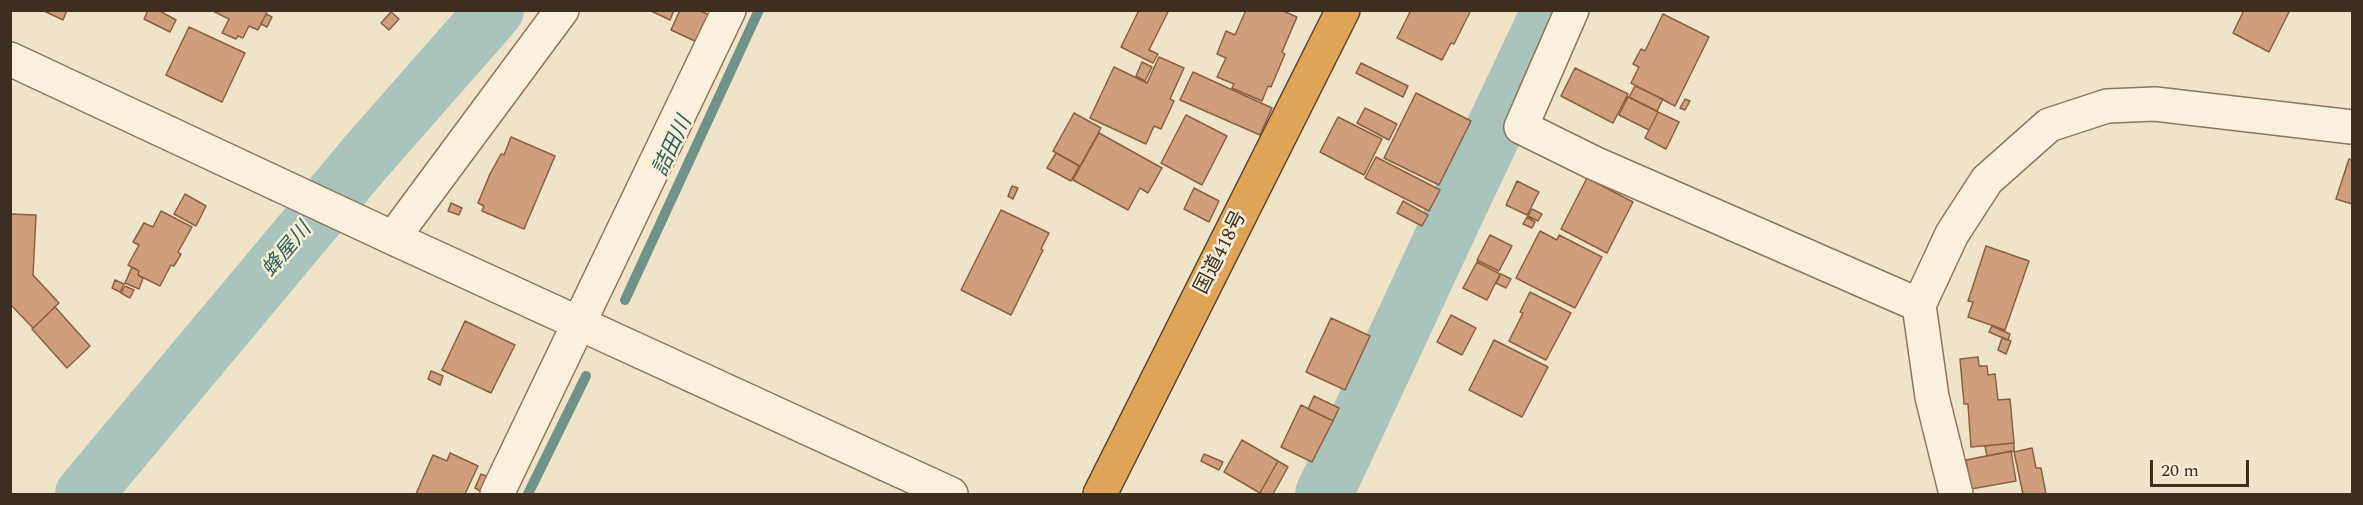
<!DOCTYPE html>
<meta charset="utf-8">
<style>
body{margin:0}
#map{position:relative;width:2363px;height:505px;overflow:hidden;background:#f0e4c8;font-family:Spectral,serif}
canvas{display:block}
.frame{position:absolute;inset:0;border:12px solid #3d2e20;pointer-events:none}
.scale{position:absolute;left:2150px;top:460px;width:99px;height:27px;box-sizing:border-box;border:3px solid #3d2e20;border-top:0;padding-left:8px;font-size:18px;line-height:21px;white-space:nowrap;color:#3d2e20;-webkit-text-stroke:4px #f7eed8;paint-order:stroke}
</style>
<div id="map">
<canvas width="2363" height="505"></canvas>
<div class="frame"></div>
<div class="scale">20 m</div>
</div>
<script>
const ctx = document.querySelector('canvas').getContext('2d');
ctx.lineJoin = 'round';
const toPath = rows => new Path2D(rows.map(r => 'M' + r).join(''));
function stroke(path, color, width, dash) { ctx.strokeStyle = color; ctx.lineWidth = width; ctx.lineCap = dash ? 'butt' : 'round'; ctx.setLineDash(dash || []); ctx.stroke(path); }
function paint(path, color) { ctx.fillStyle = color; ctx.fill(path, 'evenodd'); }
function write(font, color, halo, rows, align = 'center') {
  ctx.font = font + ' Spectral,"Noto Sans JP",serif'; ctx.lineWidth = 5; ctx.setLineDash([]); ctx.textBaseline = 'middle'; ctx.strokeStyle = halo; ctx.fillStyle = color; for (const [text, x, y, turn = 0] of rows) {
    ctx.save(); ctx.translate(x, y); ctx.rotate((+turn || 0) * Math.PI / 180); ctx.textAlign = isNaN(turn) ? turn : align; if (halo) ctx.strokeText(text, 0, 0); ctx.fillText(text, 0, 0); ctx.restore();
  }
}
stroke(toPath([
 [625,300,759,10],
 [528,494,586,376]
]), '#6f938a', 10);
stroke(toPath([
 [84,494,365,158,495,10],
 [1324,494,1460,202,1551,10]
]), '#a9c4bc', 58);
const building = toPath([
 [42,10,67,10,63,20,42,10],
 [148,10,158,10,176,20,170,32,144,19,148,10],
 [211,10,268,10,258,30,249,26,243,38,238,36,236,39,222,33,229,19,211,10],
 [649,10,674,10,670,20,649,10],
 [680,10,698,10,709,15,697,42,671,30,680,10],
 [1139,10,1169,10,1149,50,1158,54,1153,63,1121,47,1139,10],
 [1246,10,1281,10,1297,17,1282,52,1285,54,1271,87,1268,86,1262,101,1232,88,1234,84,1217,77,1226,58,1217,54,1226,31,1235,35,1246,10],
 [1411,10,1471,10,1454,44,1451,43,1442,60,1397,38,1411,10],
 [2244,10,2290,10,2269,52,2233,33,2244,10],
 [391,12,399,19,389,30,381,23,391,12],
 [266,14,272,17,267,27,261,24,266,14],
 [1663,14,1709,37,1675,106,1631,83,1639,67,1633,64,1641,49,1645,51,1663,14],
 [189,27,245,53,222,102,166,75,189,27],
 [1159,57,1184,68,1170,99,1174,101,1161,129,1154,126,1146,144,1090,118,1114,67,1147,83,1159,57],
 [1142,62,1152,67,1145,81,1136,76,1142,62],
 [1361,63,1408,86,1403,97,1356,73,1361,63],
 [1575,68,1628,94,1613,123,1561,96,1575,68],
 [1193,72,1272,108,1260,135,1180,100,1193,72],
 [1635,86,1663,99,1657,111,1629,97,1635,86],
 [1416,93,1471,121,1439,185,1384,158,1416,93],
 [1628,97,1658,112,1649,130,1619,115,1628,97],
 [1685,99,1690,101,1685,110,1680,108,1685,99],
 [1365,108,1397,124,1389,140,1357,123,1365,108],
 [1658,112,1679,122,1666,149,1645,138,1658,112],
 [1074,113,1101,128,1080,166,1053,151,1074,113],
 [1186,115,1227,136,1202,185,1161,163,1186,115],
 [1338,117,1382,139,1364,175,1320,152,1338,117],
 [1099,133,1162,168,1148,193,1140,188,1128,210,1073,180,1099,133],
 [511,137,555,156,524,229,482,211,484,206,478,203,490,174,501,154,504,155,511,137],
 [1056,153,1079,166,1071,181,1047,168,1056,153],
 [1376,157,1440,190,1429,211,1365,178,1376,157],
 [2349,159,2352,160,2352,204,2336,199,2349,159],
 [1587,178,1633,202,1607,253,1561,229,1587,178],
 [1517,181,1539,192,1527,215,1506,205,1517,181],
 [1012,186,1018,188,1013,199,1008,196,1012,186],
 [1194,188,1219,201,1209,222,1184,209,1194,188],
 [185,194,206,206,196,226,174,214,185,194],
 [1403,201,1428,215,1422,226,1397,213,1403,201],
 [451,203,462,208,459,215,448,211,451,203],
 [1532,209,1542,214,1538,221,1528,216,1532,209],
 [1001,210,1049,233,1041,249,1043,250,1011,315,961,290,1001,210],
 [161,211,192,227,178,252,181,254,174,266,171,265,160,286,138,275,139,271,128,265,139,245,133,242,144,223,153,227,161,211],
 [10,214,36,215,33,275,59,303,33,328,10,304,10,214],
 [1527,217,1535,222,1532,228,1523,224,1527,217],
 [1540,231,1557,240,1559,235,1602,257,1575,308,1516,278,1540,231],
 [1490,235,1512,246,1499,271,1477,260,1490,235],
 [1986,246,2029,261,2005,330,1968,317,1973,302,1968,301,1986,246],
 [1477,262,1500,274,1487,300,1463,288,1477,262],
 [132,267,139,271,138,275,143,278,139,289,125,283,132,267],
 [1501,274,1511,279,1506,288,1496,283,1501,274],
 [115,280,124,284,120,292,112,288,115,280],
 [125,286,134,290,130,298,121,293,125,286],
 [1530,292,1571,313,1546,360,1509,341,1523,313,1520,312,1530,292],
 [55,307,90,346,67,368,32,329,55,307],
 [1451,315,1476,328,1462,355,1437,342,1451,315],
 [1331,318,1370,336,1345,390,1306,372,1331,318],
 [465,321,515,345,491,393,442,370,465,321],
 [1992,326,2010,334,2008,340,1989,332,1992,326],
 [2002,338,2011,341,2006,354,1998,350,2002,338],
 [1494,340,1548,367,1522,417,1469,390,1494,340],
 [1978,357,1979,366,1987,366,1988,375,1995,374,1998,400,2010,399,2014,443,1971,447,1968,404,1964,404,1960,359,1978,357],
 [431,371,443,376,440,385,428,379,431,371],
 [1314,396,1339,408,1333,421,1308,409,1314,396],
 [1301,405,1333,421,1312,462,1281,447,1301,405],
 [1242,440,1278,461,1260,493,1224,472,1242,440],
 [2014,443,2014,451,1987,456,1985,446,2014,443],
 [2032,448,2036,468,2041,468,2046,494,2023,494,2014,452,2032,448],
 [2011,451,2016,481,1971,489,1966,460,2011,451],
 [450,453,478,466,465,494,416,494,433,455,447,461,450,453],
 [1204,454,1223,462,1219,470,1201,461,1204,454],
 [1278,461,1288,467,1273,494,1263,494,1260,493,1278,461],
 [481,474,489,477,482,492,475,488,481,474]
]);
paint(building, '#cf9f7d');
stroke(building, '#8d5f41', 1.5);
const minor = toPath([
 [1572,10,1521,127,1594,163,1919,305],
 [10,59,393,238,951,494],
 [393,238,562,10],
 [497,494,729,10],
 [1956,494,1932,397,1919,305,1952,234,1987,180,2049,125,2107,106,2155,104,2352,127]
]);
const highway = toPath([
 [1100,494,1343,10]
]);
stroke(minor, '#8d765c', 36);
stroke(highway, '#5b4430', 36);
stroke(minor, '#faf1dc', 33);
stroke(highway, '#e0a458', 33);
write('20px', '#3d2e20', '#f7eed8', [
 ["国道418号",1222,253,-63]
]);
write('italic 21px', '#2f5d5a', '#f7eed8', [
 ["詰田川",674,147,-65],
 ["蜂屋川",288,251,-50]
]);
</script>
